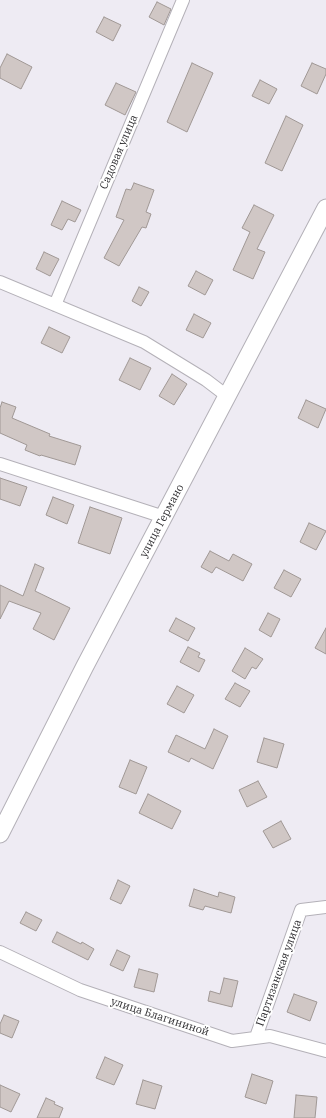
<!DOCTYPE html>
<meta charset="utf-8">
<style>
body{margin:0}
canvas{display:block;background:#eeebf3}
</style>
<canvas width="326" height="1118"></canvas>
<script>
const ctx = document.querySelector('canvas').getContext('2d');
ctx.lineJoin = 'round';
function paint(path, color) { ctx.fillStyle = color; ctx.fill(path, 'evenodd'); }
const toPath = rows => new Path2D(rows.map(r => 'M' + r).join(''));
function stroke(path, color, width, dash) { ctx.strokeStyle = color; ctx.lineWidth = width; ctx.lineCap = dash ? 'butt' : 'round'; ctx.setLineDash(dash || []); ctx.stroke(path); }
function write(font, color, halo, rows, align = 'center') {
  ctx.font = font + ' "IBM Plex Serif",serif'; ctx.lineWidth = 4; ctx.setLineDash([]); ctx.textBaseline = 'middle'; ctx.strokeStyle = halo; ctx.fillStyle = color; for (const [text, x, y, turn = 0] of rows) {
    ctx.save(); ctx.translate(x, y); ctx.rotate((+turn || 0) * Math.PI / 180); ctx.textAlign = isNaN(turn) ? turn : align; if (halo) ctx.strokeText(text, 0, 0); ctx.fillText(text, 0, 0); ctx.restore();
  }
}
const building = toPath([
 [157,2,171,9,164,25,149,17,157,2],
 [104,17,121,25,113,41,96,32,104,17],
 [7,54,32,67,21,89,0,78,0,68,7,54],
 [192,63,213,73,187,132,167,122,192,63],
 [312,63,326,69,326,74,317,94,301,86,312,63],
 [260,80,277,89,269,104,252,96,260,80],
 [116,83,136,92,125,115,105,105,116,83],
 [286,116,303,125,282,171,265,163,286,116],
 [134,183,154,190,146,212,151,214,146,228,142,227,119,266,104,258,124,220,116,217,126,189,131,190,134,183],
 [62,201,81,210,75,222,68,219,62,230,51,225,62,201],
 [254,205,274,215,257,249,265,252,253,279,233,270,250,232,242,228,254,205],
 [44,252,59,259,50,276,36,269,44,252],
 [196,271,213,280,205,295,188,286,196,271],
 [139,287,149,292,141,306,132,301,139,287],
 [194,314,211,323,203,338,186,330,194,314],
 [49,327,70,337,62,353,41,343,49,327],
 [130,358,151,368,140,390,119,380,130,358],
 [172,374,187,384,174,405,159,396,172,374],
 [306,400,326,409,318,428,298,418,306,400],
 [2,402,16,407,12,418,50,434,49,436,81,446,75,465,41,455,40,456,25,450,27,445,0,433,0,408,2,402],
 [0,478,27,487,20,506,0,499,0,478],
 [53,497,74,505,67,524,46,515,53,497],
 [90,507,122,518,110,554,78,543,90,507],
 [309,523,326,531,316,550,300,542,309,523],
 [210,551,229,561,233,554,252,564,243,581,216,567,212,573,201,567,210,551],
 [35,564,44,568,35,591,70,608,54,640,33,629,41,613,9,601,0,619,0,585,23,596,35,564],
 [284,570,301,579,291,597,274,588,284,570],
 [268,613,280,619,271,637,259,630,268,613],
 [176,618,195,628,188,641,169,631,176,618],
 [326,628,326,654,315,648,326,628],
 [188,647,200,653,198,657,205,660,199,672,180,662,188,647],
 [245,648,263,659,256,669,252,667,245,679,232,671,245,648],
 [235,683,250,691,240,707,225,699,235,683],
 [177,686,194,695,184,713,167,704,177,686],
 [214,729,228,736,213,769,191,758,189,762,168,752,176,735,205,749,214,729],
 [264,738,284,744,277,768,257,762,264,738],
 [130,760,147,767,136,794,119,787,130,760],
 [258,781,267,797,247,807,239,790,258,781],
 [148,794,181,811,172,829,139,813,148,794],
 [281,821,291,839,273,848,263,831,281,821],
 [118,880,130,886,121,904,110,899,118,880],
 [194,889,218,897,219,892,235,897,231,913,205,906,203,910,189,906,194,889],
 [26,912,42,920,36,931,20,923,26,912],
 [57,932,81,944,82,942,94,949,88,960,52,942,57,932],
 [117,950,130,956,123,971,110,965,117,950],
 [139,969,158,974,154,992,134,987,139,969],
 [224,978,238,981,232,1007,208,1001,210,991,220,994,224,978],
 [294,994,317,1002,310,1021,287,1012,294,994],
 [4,1015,19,1021,12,1038,0,1033,0,1024,4,1015],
 [105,1057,123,1065,114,1085,96,1078,105,1057],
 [252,1074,273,1081,266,1104,245,1097,252,1074],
 [143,1080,162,1086,155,1109,136,1104,143,1080],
 [0,1085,20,1094,11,1112,0,1107,0,1085],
 [296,1095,317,1097,315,1118,294,1118,296,1095],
 [46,1098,55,1102,54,1104,63,1108,59,1118,37,1118,46,1098]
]);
paint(building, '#d0c7c5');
stroke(building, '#a09895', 1);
const minor = toPath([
 [0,282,144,342,206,380,227,396],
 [55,305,183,0],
 [0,464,164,517],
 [0,952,80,990,232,1041,270,1036,326,1051],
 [256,1037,301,910,326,907]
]);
const secondary = toPath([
 [0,834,85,666,326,208]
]);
stroke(minor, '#b4b1b8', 14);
stroke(secondary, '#b4b1b8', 19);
stroke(minor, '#fff', 12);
stroke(secondary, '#fff', 17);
write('11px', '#2e2d30', '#fff', [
 ["Садовая улица",119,152,-67],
 ["улица Германо",162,521,-62],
 ["Партизанская улица",279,973,-70],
 ["улица Благининой",160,1017,18]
]);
</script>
